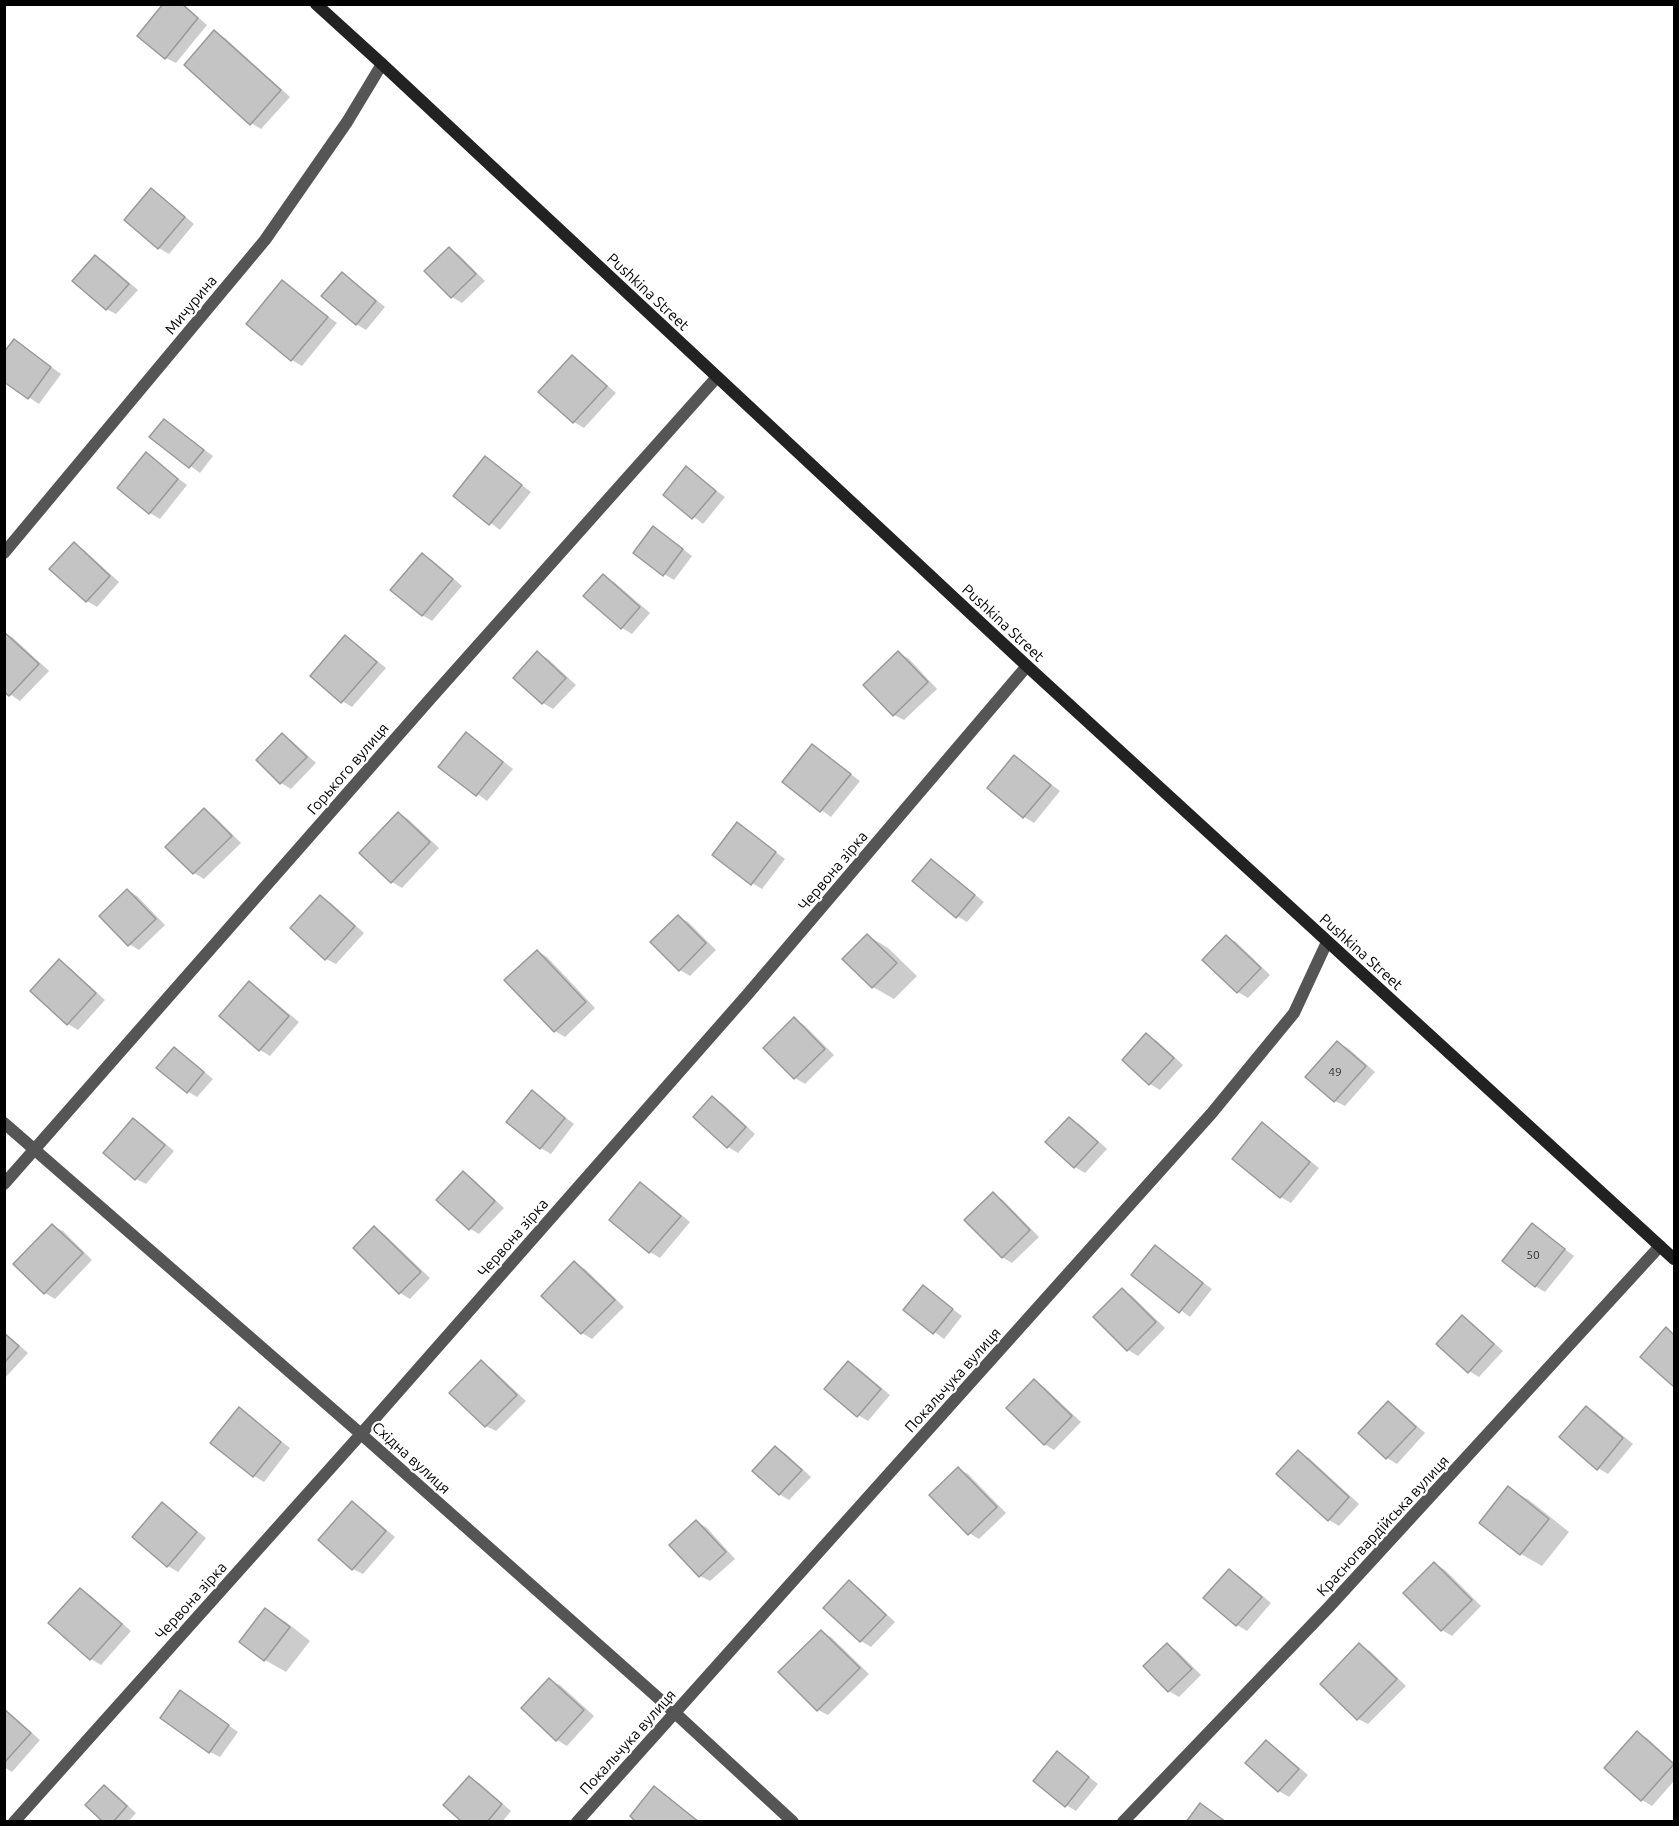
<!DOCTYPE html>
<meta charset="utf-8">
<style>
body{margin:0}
#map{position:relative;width:1679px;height:1826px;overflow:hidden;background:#fff;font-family:Ubuntu,sans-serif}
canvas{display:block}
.frame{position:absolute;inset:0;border:6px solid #000;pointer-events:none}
</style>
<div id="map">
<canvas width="1679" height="1826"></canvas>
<div class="frame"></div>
</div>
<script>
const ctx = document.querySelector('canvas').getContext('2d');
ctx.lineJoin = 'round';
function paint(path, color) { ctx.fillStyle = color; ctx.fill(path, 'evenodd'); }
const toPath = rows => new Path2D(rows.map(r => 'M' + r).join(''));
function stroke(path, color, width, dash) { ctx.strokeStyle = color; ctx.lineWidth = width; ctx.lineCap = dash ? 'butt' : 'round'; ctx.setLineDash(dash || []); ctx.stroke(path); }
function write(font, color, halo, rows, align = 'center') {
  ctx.font = font + ' Ubuntu,sans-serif'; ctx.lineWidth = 4.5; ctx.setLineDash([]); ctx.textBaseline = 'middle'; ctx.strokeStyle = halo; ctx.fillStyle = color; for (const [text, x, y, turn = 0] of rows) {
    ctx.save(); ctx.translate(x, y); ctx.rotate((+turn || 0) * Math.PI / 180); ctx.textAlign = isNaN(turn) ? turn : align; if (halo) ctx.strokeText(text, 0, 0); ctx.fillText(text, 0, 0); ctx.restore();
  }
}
paint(toPath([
 [183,4,207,25,176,63,166,58],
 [215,32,225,38,290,97,261,129,251,123],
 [151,190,161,196,194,224,169,254,159,248],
 [449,249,459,255,485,281,462,303,452,297],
 [95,256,105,262,138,290,116,314,106,309],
 [342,274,352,280,385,307,366,330,356,324],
 [282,282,337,323,302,366,292,360,248,324],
 [24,347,61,374,39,404,4,381],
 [572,357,582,363,616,393,584,428,574,422],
 [164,421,213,456,200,473,152,437],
 [146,454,187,485,160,519,150,513],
 [486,458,531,492,500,530,455,496],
 [686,468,725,497,703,524,665,494],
 [663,534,692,556,674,580,664,574],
 [74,544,84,550,119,582,97,607,87,601],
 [422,555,432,560,462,586,432,621,422,615],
 [604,576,614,582,650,613,632,634,622,628],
 [4,633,12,637,49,671,20,701,4,690],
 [345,637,355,643,386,668,352,707,342,701],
 [537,653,548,659,576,685,553,709,543,703,515,677],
 [899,653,909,659,937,689,904,720,894,715],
 [282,735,292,741,316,763,291,789,281,783,258,760],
 [476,740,513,769,487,801,441,766],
 [813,746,860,781,831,817,784,782],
 [1015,757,1060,791,1034,823,1024,817,989,788],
 [204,810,214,816,241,843,204,879,194,873,167,847],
 [398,813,408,819,439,848,402,888,392,882,361,853],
 [747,830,785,859,762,889,752,883],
 [931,861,941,867,984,902,967,922,957,916],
 [127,890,137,896,165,925,139,950,129,944],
 [321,897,331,903,364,933,336,964,326,959],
 [678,917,688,922,716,950,690,976,680,970,652,942],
 [867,935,888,948,917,976,894,999,873,987],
 [1226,937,1236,942,1270,975,1248,998,1238,992],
 [537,951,547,957,595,1008,565,1037,555,1031],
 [59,961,69,967,105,1000,78,1030,68,1024,32,991],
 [249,983,259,989,299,1022,270,1056,260,1050],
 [794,1019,804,1025,834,1055,805,1084,795,1078],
 [1147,1035,1157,1041,1183,1065,1160,1090,1150,1084,1124,1060],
 [1338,1043,1348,1048,1375,1072,1345,1106,1335,1101],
 [174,1049,184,1055,213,1079,197,1097,187,1091],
 [532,1092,574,1124,551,1154,541,1148],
 [713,1098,723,1104,755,1134,738,1153,728,1147],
 [1069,1119,1079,1124,1107,1149,1085,1173,1075,1167,1048,1142],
 [133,1120,143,1125,174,1151,146,1184,136,1179],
 [1262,1124,1272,1130,1319,1168,1291,1203,1281,1197],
 [463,1173,473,1179,504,1208,479,1234,469,1228],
 [641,1184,651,1190,690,1222,660,1258,650,1252],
 [993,1194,1003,1200,1039,1237,1012,1263,1002,1257],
 [1533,1225,1574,1256,1545,1292,1535,1286],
 [52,1226,63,1231,92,1260,55,1299,45,1293],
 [374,1228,384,1234,430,1278,410,1299,400,1293,355,1248],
 [1155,1247,1212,1289,1190,1317,1133,1275],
 [575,1263,585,1269,624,1307,592,1339,582,1333,543,1296],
 [923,1287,962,1316,944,1339,905,1310],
 [1122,1290,1132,1296,1165,1328,1138,1356,1128,1350],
 [1462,1317,1472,1323,1503,1351,1479,1377,1469,1371],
 [1667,1329,1674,1334,1674,1386,1642,1357],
 [4,1332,28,1353,4,1379],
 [481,1362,491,1368,526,1401,496,1431,486,1426],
 [848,1363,858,1368,890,1395,868,1421,858,1415],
 [1034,1381,1044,1387,1081,1422,1054,1450,1044,1444],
 [1388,1403,1398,1409,1425,1433,1397,1464,1387,1458,1360,1433],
 [1586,1408,1596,1413,1633,1444,1608,1474,1598,1468],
 [239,1409,290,1448,264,1482,254,1476],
 [775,1448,785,1453,811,1477,789,1500,779,1494],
 [1299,1452,1309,1458,1359,1504,1339,1526,1329,1520],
 [958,1469,968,1474,1006,1513,979,1539,969,1533],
 [1508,1488,1529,1500,1569,1532,1542,1566,1521,1554,1481,1522],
 [352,1503,362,1509,395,1537,363,1574,353,1569],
 [162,1504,172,1510,206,1538,178,1572,168,1566,134,1537],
 [696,1522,706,1527,735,1559,710,1581,700,1576],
 [1435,1564,1445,1570,1481,1606,1452,1636,1442,1630],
 [1229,1571,1239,1576,1271,1603,1247,1631,1237,1625,1205,1598],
 [849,1582,859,1588,895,1622,871,1647,861,1641,825,1607],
 [80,1590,90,1595,131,1631,101,1665,91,1659],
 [265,1610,286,1622,310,1641,286,1672,265,1660],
 [821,1632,831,1637,869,1674,828,1715,818,1710],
 [1167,1645,1177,1651,1201,1675,1179,1697,1169,1691],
 [1359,1645,1370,1651,1406,1686,1368,1724,1358,1719],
 [549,1680,560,1685,594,1716,567,1746,557,1740],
 [191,1698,238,1732,220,1757,210,1752],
 [4,1708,40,1740,12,1772,4,1767],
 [1637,1733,1647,1738,1674,1763,1674,1781,1652,1806,1642,1800,1606,1768],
 [1266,1742,1276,1748,1308,1775,1289,1797,1279,1791,1248,1763],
 [1058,1753,1098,1784,1076,1811,1066,1805],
 [469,1778,479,1783,511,1811,502,1822,465,1822],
 [104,1787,114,1793,136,1813,128,1822,106,1822],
 [655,1788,665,1794,699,1822,639,1822]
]), '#0003');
const building = toPath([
 [163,4,182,4,198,18,165,59,137,36,163,4],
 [214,30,281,90,250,125,184,65,214,30],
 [151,188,185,217,158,249,124,220,151,188],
 [449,247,476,274,451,298,424,271,449,247],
 [95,255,129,284,106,310,72,281,95,255],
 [342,272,376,301,356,325,321,296,342,272],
 [282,280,328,317,291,361,246,324,282,280],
 [14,339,51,367,28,399,4,382,4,352,14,339],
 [572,355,607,386,573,423,538,392,572,355],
 [164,419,204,450,189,468,149,437,164,419],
 [146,452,178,479,149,514,117,488,146,452],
 [485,456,522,485,489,525,453,496,485,456],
 [686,466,716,491,692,519,663,495,686,466],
 [653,526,683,549,663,576,633,553,653,526],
 [74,542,110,576,86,602,49,569,74,542],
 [422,553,453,579,422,616,390,590,422,553],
 [603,574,640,607,621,629,583,596,603,574],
 [4,632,39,664,9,696,4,692,4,632],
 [345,635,377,662,341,703,310,676,345,635],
 [537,651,566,678,542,704,513,678,537,651],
 [898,651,928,682,893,716,863,685,898,651],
 [466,732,503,762,476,796,438,767,466,732],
 [282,733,307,757,280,784,256,760,282,733],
 [812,744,851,774,820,812,782,782,812,744],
 [1014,755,1051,785,1023,818,987,788,1014,755],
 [204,808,232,836,193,874,165,847,204,808],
 [398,812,430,842,391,883,359,853,398,812],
 [737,822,776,852,751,885,712,855,737,822],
 [931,859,975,895,956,918,912,881,931,859],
 [127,889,156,919,128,946,99,916,127,889],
 [320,895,355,926,325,960,290,928,320,895],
 [678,915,706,943,679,971,650,942,678,915],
 [867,934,897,963,872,988,842,959,867,934],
 [1226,935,1261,968,1237,993,1202,960,1226,935],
 [537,950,586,1002,554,1032,504,980,537,950],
 [59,959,96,993,67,1025,30,991,59,959],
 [249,981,289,1016,259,1051,219,1016,249,981],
 [794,1017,825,1049,794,1079,763,1048,794,1017],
 [1146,1033,1174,1058,1149,1085,1122,1060,1146,1033],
 [1337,1041,1366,1066,1334,1102,1305,1077,1337,1041],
 [174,1047,204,1072,187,1093,156,1068,174,1047],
 [532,1090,565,1118,540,1149,506,1122,532,1090],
 [712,1096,746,1127,727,1148,693,1117,712,1096],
 [1069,1117,1098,1142,1074,1168,1045,1142,1069,1117],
 [133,1118,165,1145,135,1180,103,1153,133,1118],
 [1262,1122,1310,1162,1280,1198,1232,1159,1262,1122],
 [463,1171,495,1201,469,1230,436,1200,463,1171],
 [640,1182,681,1216,649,1253,609,1220,640,1182],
 [993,1192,1030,1230,1002,1258,964,1220,993,1192],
 [1532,1223,1565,1249,1535,1287,1502,1261,1532,1223],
 [52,1224,83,1253,44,1294,13,1264,52,1224],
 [374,1226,421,1272,399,1294,353,1248,374,1226],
 [1155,1245,1203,1283,1179,1313,1131,1275,1155,1245],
 [574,1261,615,1300,581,1334,541,1296,574,1261],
 [923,1285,953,1309,933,1334,903,1310,923,1285],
 [1122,1288,1156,1322,1127,1351,1093,1317,1122,1288],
 [1462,1315,1494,1344,1468,1373,1436,1344,1462,1315],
 [1666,1327,1674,1335,1674,1387,1640,1357,1666,1327],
 [4,1333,19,1346,4,1363,4,1333],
 [481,1360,517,1395,485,1427,449,1393,481,1360],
 [848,1361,881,1389,857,1417,824,1389,848,1361],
 [1034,1379,1072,1416,1044,1445,1006,1408,1034,1379],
 [1388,1401,1416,1427,1386,1459,1358,1433,1388,1401],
 [1586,1406,1623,1438,1597,1470,1559,1437,1586,1406],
 [239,1407,281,1442,253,1477,210,1443,239,1407],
 [775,1446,802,1470,779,1495,752,1471,775,1446],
 [1298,1450,1349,1497,1328,1521,1276,1474,1298,1450],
 [958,1467,997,1507,968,1535,929,1495,958,1467],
 [1508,1486,1549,1519,1520,1555,1479,1523,1508,1486],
 [352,1501,386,1531,352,1570,318,1540,352,1501],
 [162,1502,197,1532,167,1567,132,1537,162,1502],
 [696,1520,726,1552,699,1577,669,1545,696,1520],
 [1434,1562,1472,1600,1441,1631,1403,1593,1434,1562],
 [1229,1569,1262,1597,1236,1626,1203,1598,1229,1569],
 [849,1580,886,1615,860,1642,823,1608,849,1580],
 [80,1588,122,1624,90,1660,48,1623,80,1588],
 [265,1608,290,1627,264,1661,239,1642,265,1608],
 [821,1630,860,1668,817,1711,778,1672,821,1630],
 [1167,1643,1192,1669,1168,1692,1143,1666,1167,1643],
 [1359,1643,1397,1679,1357,1720,1320,1684,1359,1643],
 [549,1678,584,1710,556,1741,521,1708,549,1678],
 [180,1690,229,1725,209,1753,160,1718,180,1690],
 [4,1709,31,1733,4,1763,4,1709],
 [1637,1731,1674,1764,1641,1801,1604,1768,1637,1731],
 [1266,1740,1299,1769,1278,1792,1245,1763,1266,1740],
 [1057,1751,1089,1777,1065,1807,1033,1781,1057,1751],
 [469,1776,502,1804,487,1822,462,1822,443,1805,469,1776],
 [104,1785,127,1806,113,1822,103,1822,85,1805,104,1785],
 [654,1786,699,1822,636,1822,630,1816,654,1786],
 [1200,1803,1226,1822,1186,1822,1200,1803]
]);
paint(building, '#c4c4c4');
stroke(building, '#999', 1.5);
stroke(toPath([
 [4,553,265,240,347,122,382,64],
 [4,1123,361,1434,674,1712,793,1822],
 [4,1184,431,698,717,377],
 [14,1822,361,1434,747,995,1027,666],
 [577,1822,1211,1114,1294,1013,1327,942],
 [1123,1822,1328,1608,1660,1246]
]), '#555', 12);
stroke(toPath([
 [316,4,382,64,1027,666,1674,1259]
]), '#222', 12);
write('12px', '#313131', null, [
 ["49",1335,1072],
 ["50",1533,1255]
]);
write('15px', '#000', '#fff', [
 ["Pushkina Street",648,292,43],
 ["Мичурина",191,305,-50],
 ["Pushkina Street",1003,623,43],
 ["Горького вулиця",348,769,-49],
 ["Червона зірка",833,871,-50],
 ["Pushkina Street",1361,952,42],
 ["Червона зірка",513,1238,-49],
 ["Покальчука вулиця",953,1380,-48],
 ["Східна вулиця",411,1458,42],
 ["Красногвардійська вулиця",1383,1526,-47],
 ["Червона зірка",191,1601,-48],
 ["Покальчука вулиця",628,1742,-48]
]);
</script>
